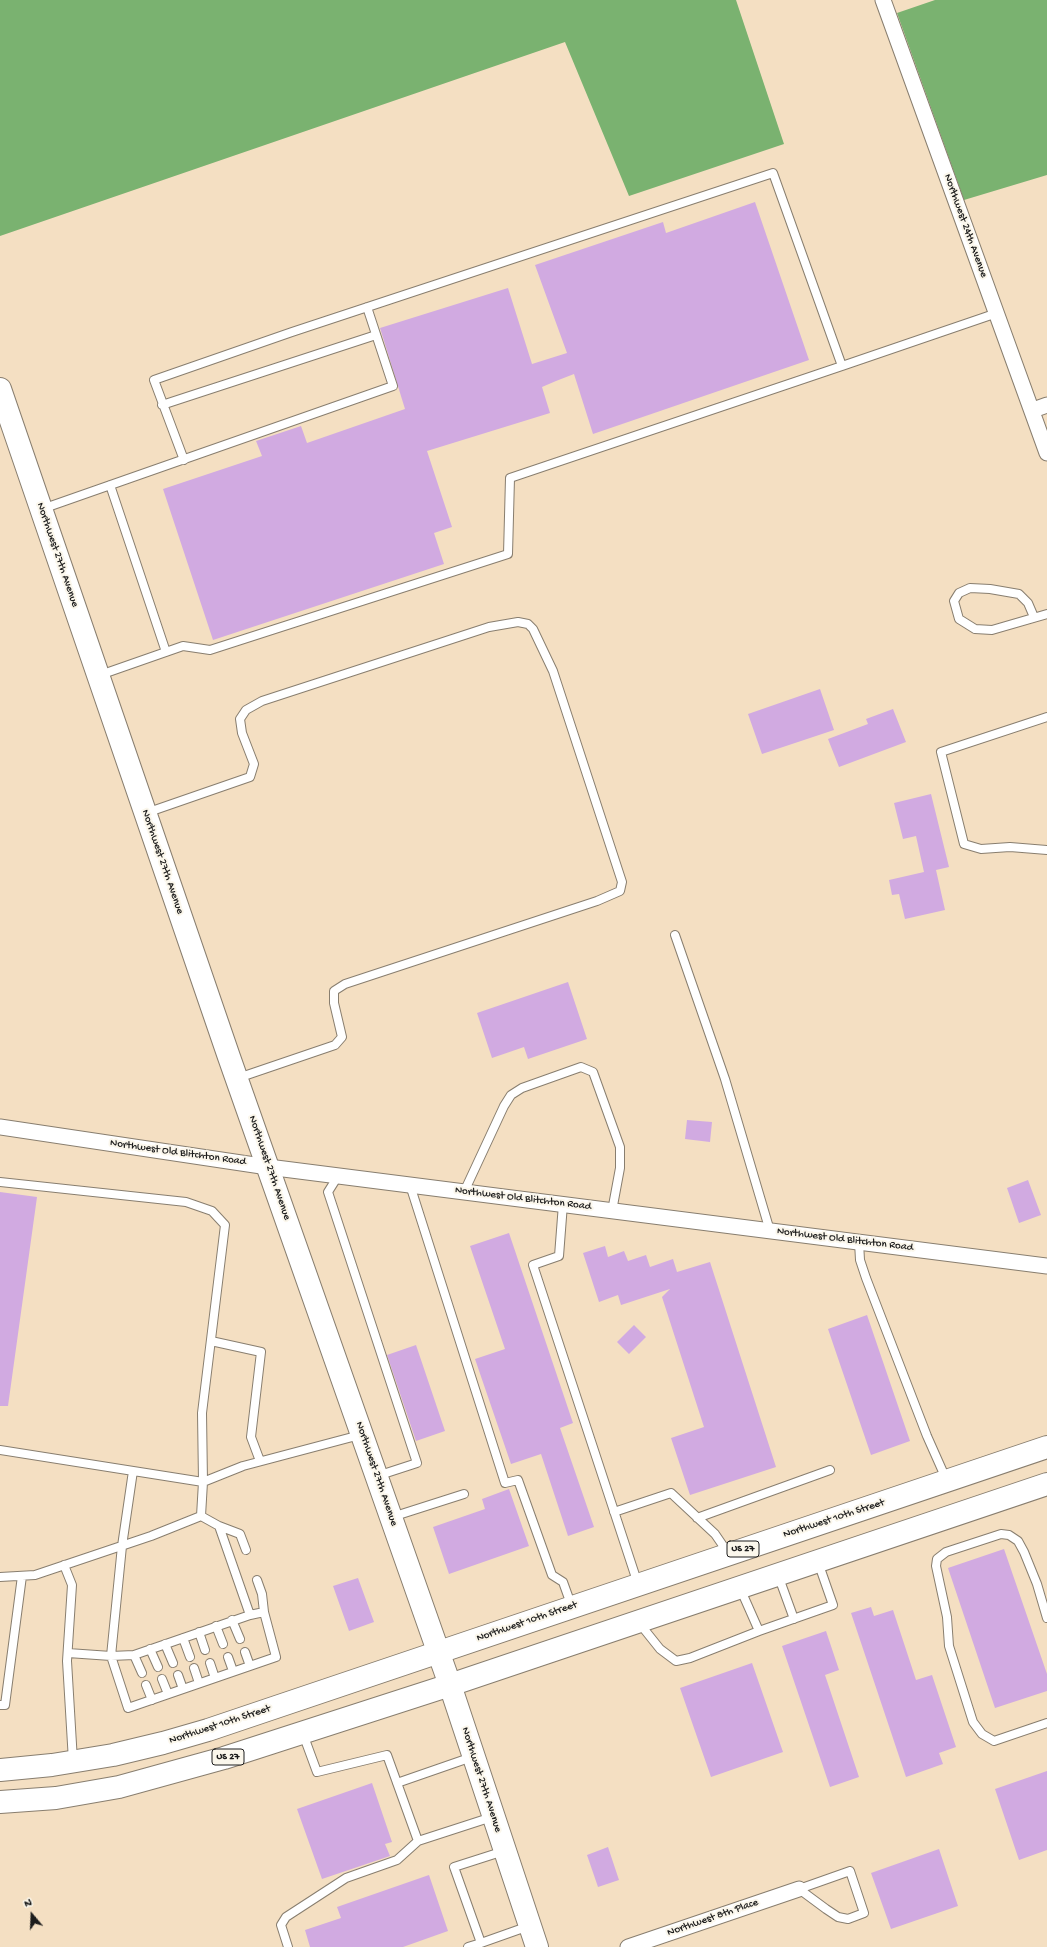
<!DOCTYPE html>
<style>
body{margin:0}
#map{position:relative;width:1047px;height:1947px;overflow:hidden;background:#f4dfc2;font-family:"Gochi Hand",sans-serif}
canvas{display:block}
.north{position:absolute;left:12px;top:1895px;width:40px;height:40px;-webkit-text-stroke:3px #fbf7ec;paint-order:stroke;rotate:341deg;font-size:11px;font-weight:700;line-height:16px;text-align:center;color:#1c1c1c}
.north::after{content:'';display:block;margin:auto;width:14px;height:18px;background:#1c1c1c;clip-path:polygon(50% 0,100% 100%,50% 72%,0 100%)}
</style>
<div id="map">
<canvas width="1047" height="1947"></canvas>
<div class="north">N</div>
</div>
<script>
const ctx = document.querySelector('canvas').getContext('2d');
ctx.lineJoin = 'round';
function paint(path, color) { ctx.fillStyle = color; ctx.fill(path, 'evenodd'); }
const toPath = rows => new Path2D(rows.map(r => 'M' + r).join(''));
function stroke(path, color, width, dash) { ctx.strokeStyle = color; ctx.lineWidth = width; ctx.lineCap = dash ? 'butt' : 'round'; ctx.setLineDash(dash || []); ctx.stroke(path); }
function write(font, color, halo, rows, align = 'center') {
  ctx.font = font + ' "Gochi Hand",sans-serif'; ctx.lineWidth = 4; ctx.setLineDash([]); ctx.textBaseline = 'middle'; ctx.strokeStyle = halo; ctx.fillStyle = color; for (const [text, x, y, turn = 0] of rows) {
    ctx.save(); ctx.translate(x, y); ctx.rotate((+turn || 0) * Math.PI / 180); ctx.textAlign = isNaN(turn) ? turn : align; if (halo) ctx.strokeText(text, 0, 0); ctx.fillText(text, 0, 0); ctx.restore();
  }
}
paint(toPath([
 [0,0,736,0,784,144,629,196,565,42,0,236],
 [935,0,1047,0,1047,175,964,200,897,13]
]), '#7ab270');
paint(toPath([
 [755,202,809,360,593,434,574,374,556,381,542,387,550,413,427,451,452,527,434,533,444,564,213,640,163,489,262,456,256,441,301,426,307,443,405,409,380,328,508,288,532,364,567,353,535,265,663,222,666,233],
 [820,689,834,730,762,754,748,714],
 [893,709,906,742,839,767,828,739,868,724,866,719],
 [931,794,949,867,936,870,945,910,905,919,899,894,892,895,889,880,924,872,916,836,903,839,894,803],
 [568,982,587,1039,528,1059,524,1047,492,1058,477,1013],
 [687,1120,712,1122,710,1142,685,1139],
 [1028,1180,1041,1215,1019,1223,1007,1188],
 [0,1192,37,1197,8,1406,0,1406],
 [509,1233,573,1423,560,1428,594,1527,568,1536,541,1454,511,1464,475,1359,505,1349,470,1246],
 [605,1246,608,1257,624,1251,628,1261,646,1255,650,1267,673,1259,677,1272,710,1262,776,1467,690,1495,671,1438,704,1427,662,1297,670,1289,621,1305,618,1295,599,1302,583,1253],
 [867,1315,910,1441,871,1455,828,1329],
 [634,1325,646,1337,629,1354,617,1342],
 [416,1345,445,1431,416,1441,387,1355],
 [509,1489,529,1546,449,1574,433,1527,485,1509,482,1499],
 [1004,1549,1047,1674,1047,1691,995,1708,948,1568],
 [358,1578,374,1622,349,1631,333,1586],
 [871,1607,874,1616,893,1610,916,1680,932,1675,956,1747,939,1753,943,1764,906,1777,851,1613],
 [826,1631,839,1670,825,1675,859,1777,830,1787,782,1646],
 [752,1663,783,1752,711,1777,680,1688],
 [1047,1771,1047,1850,1019,1860,995,1789],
 [372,1783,392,1842,385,1844,390,1856,322,1879,297,1809],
 [608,1847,619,1880,598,1887,587,1855],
 [939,1849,958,1906,891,1929,871,1873],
 [429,1875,448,1931,403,1947,310,1947,305,1930,341,1918,337,1907]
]), '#d1aae1');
const lane = toPath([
 [842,366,997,313],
 [162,405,376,335],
 [110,485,166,652],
 [42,509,393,386,367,307],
 [1034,617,1028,603,1019,594,990,589,970,588,959,593,954,601,959,619,975,629,992,630,1047,614],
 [100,675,183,646,210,650,508,554,510,478,842,366,773,173,292,332,154,380,184,460],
 [1047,717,941,752,964,844,981,849,1010,847,1047,850],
 [146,813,250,777,254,764,242,733,240,719,246,710,262,701,489,627,518,622,528,624,533,629,553,671,622,882,620,891,597,901,345,984,334,991,334,1003,342,1037,335,1045,238,1078],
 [675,935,725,1079,770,1231],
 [338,1176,328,1192,417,1463,377,1476],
 [0,1182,186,1202,212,1211,225,1225,202,1413,203,1482,0,1450],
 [410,1185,505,1483,518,1480,552,1575,563,1582,572,1607],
 [464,1192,504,1106,511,1095,522,1088,581,1067,593,1072,620,1147,620,1168,612,1211],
 [563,1204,559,1256,533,1265,638,1584],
 [859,1242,860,1260,866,1278,927,1436,947,1481],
 [211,1341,261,1352,251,1437,260,1461],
 [614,1512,671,1493,715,1534,728,1553],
 [201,1516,219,1526,250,1615,264,1612,276,1657,128,1708,111,1656,134,1655,250,1615],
 [392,1517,464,1494],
 [697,1518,830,1470],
 [219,1526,240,1534,246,1550],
 [64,1565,72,1585,67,1661,73,1761],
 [778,1575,794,1619],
 [0,1577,35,1575,151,1536,201,1516,203,1482,243,1466,360,1435],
 [257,1580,262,1594,264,1612],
 [1047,1618,1037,1584,1024,1552,1018,1541,1009,1535,1001,1534,946,1552,937,1559,936,1566,947,1617,949,1646,973,1722,982,1734,994,1741,1047,1723],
 [232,1620,240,1639],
 [640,1624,660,1649,676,1661,690,1658,759,1631,740,1588],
 [216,1626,223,1644],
 [759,1631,833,1605,818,1562],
 [199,1632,205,1650],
 [183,1638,190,1657],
 [165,1644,173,1663],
 [150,1649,158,1667],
 [245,1652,250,1666],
 [68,1653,111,1656,122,1546,133,1471],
 [134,1655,142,1673],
 [228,1657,233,1671],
 [210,1663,215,1678],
 [194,1668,199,1683],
 [178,1675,183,1689],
 [162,1679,168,1694],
 [146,1685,152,1700],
 [0,1705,5,1705,22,1576],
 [303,1734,317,1772,387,1755,418,1841],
 [397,1783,472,1757],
 [504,1851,454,1867,481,1943,529,1926],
 [850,1871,864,1913,848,1919,838,1917,826,1909,799,1889,850,1871],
 [288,1947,281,1925,286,1917,346,1878,397,1860,418,1841,492,1817],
 [468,1947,481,1943]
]);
const street = toPath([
 [883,0,1047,453],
 [1033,410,1047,405],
 [0,1127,268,1167,1047,1266],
 [628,1947,799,1889]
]);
const secondary = toPath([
 [0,389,229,1057,450,1685,537,1947]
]);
const highway = toPath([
 [0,1770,52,1765,113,1755,163,1743,208,1730,1047,1447],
 [0,1802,56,1798,119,1787,224,1758,450,1685,1047,1484]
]);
stroke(lane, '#887e6f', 10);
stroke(street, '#887e6f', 17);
stroke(secondary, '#887e6f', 24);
stroke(highway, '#887e6f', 24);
stroke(lane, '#fff', 8);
stroke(street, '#fff', 15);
stroke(secondary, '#fff', 22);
stroke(highway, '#fff', 22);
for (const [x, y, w] of [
 [743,1549,32],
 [228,1757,32]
]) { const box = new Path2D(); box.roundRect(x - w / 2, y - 8, w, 16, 3); ctx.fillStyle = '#fbf7ec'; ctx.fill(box); stroke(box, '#1c1c1c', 1); }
write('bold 10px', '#1c1c1c', null, [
 ["US 27",743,1549],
 ["US 27",228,1757]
]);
write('11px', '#1c1c1c', '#fbf7ec', [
 ["Northwest 24th Avenue",965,226,70],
 ["Northwest 27th Avenue",57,555,71],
 ["Northwest 27th Avenue",162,862,71],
 ["Northwest Old Blitchton Road",178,1153,8],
 ["Northwest 27th Avenue",269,1168,71],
 ["Northwest Old Blitchton Road",523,1199,7],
 ["Northwest Old Blitchton Road",845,1240,7],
 ["Northwest 27th Avenue",376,1474,71],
 ["Northwest 10th Street",834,1519,-18],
 ["Northwest 10th Street",527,1622,-19],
 ["Northwest 10th Street",220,1725,-18],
 ["Northwest 27th Avenue",481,1780,72],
 ["Northwest 8th Place",713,1918,-19]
]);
</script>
